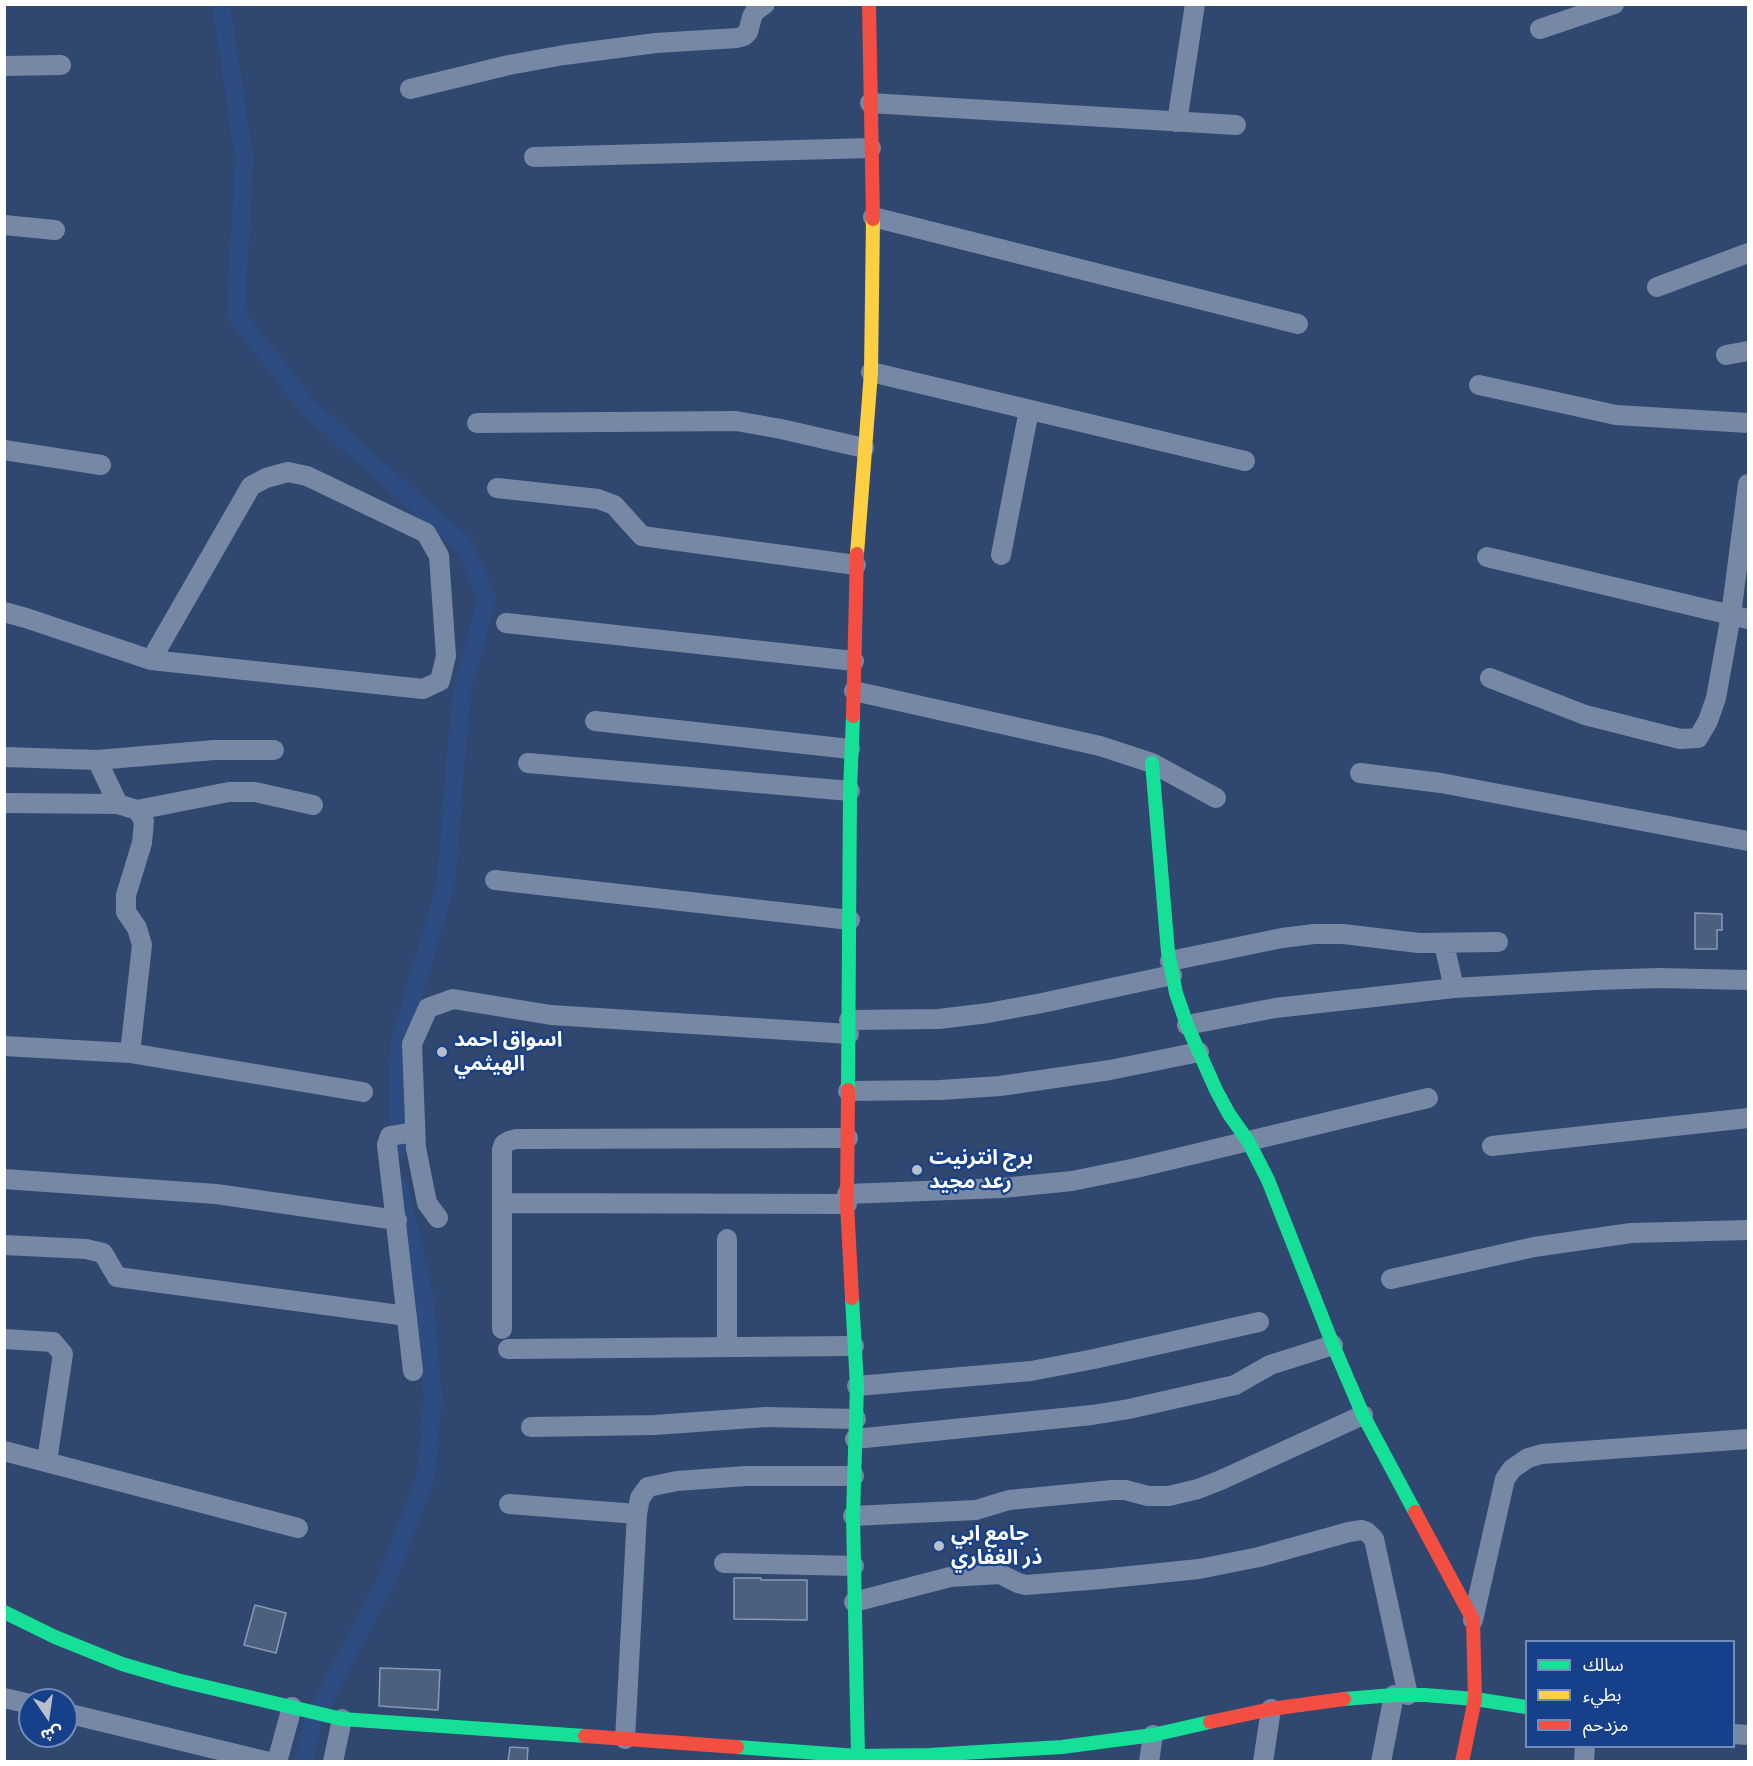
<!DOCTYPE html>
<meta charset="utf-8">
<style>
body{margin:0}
#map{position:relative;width:1753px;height:1766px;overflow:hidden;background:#30476f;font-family:Signika,"Noto Sans Arabic",sans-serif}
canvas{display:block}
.frame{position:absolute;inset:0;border:6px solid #fff;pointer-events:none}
.legend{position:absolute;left:1525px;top:1640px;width:210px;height:108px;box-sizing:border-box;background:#164089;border:2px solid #738cb8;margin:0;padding:8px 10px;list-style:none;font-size:18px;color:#fff}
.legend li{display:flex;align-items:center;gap:12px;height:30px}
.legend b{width:30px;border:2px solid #738cb8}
.north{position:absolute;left:18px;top:1688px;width:60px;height:60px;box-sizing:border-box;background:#164089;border:2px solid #738cb8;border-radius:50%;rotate:167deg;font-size:16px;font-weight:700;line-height:24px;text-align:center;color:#fff}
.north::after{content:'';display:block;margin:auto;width:21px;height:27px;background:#b7bfcd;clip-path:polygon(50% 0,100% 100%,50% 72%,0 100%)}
</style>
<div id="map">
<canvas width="1753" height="1766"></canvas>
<div class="frame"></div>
<ul class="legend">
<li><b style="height:8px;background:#16e098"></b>سالك</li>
<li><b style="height:8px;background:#ffcf43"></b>بطيء</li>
<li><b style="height:8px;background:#f24e42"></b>مزدحم</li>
</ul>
<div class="north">ش</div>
</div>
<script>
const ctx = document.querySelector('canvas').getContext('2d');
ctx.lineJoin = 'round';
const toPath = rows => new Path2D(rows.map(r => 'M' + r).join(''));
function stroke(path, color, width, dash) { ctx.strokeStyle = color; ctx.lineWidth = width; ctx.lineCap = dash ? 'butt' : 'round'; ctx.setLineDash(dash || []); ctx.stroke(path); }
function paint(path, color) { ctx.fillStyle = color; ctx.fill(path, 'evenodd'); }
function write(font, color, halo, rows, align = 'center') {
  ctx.font = font + ' Signika,"Noto Sans Arabic",sans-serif'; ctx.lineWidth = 4.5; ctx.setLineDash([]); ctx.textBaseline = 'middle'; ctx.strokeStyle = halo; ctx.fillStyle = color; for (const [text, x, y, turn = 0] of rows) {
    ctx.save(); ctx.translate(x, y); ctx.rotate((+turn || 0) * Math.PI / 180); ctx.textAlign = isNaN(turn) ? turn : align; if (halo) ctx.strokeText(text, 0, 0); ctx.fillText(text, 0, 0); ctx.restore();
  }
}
stroke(toPath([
 [221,4,244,158,236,315,310,409,465,546,487,599,461,693,446,884,400,1041,397,1150],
 [303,1762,313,1721,387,1579,425,1479,433,1399,424,1295,399,1186]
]), '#2d4c81', 18);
const building = toPath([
 [1695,913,1722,914,1722,930,1717,930,1717,949,1695,949,1695,913],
 [734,1578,761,1578,761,1580,807,1580,807,1620,734,1619,734,1578],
 [255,1605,286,1613,276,1653,244,1645,255,1605],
 [380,1668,440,1670,438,1710,379,1706,380,1668],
 [510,1747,528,1748,527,1761,508,1761,510,1747]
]);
paint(building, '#4d5f7f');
stroke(building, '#8b99b2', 1.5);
stroke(toPath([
 [1540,29,1614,4],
 [4,66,61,65],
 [410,89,509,65,564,55,656,43,737,38,744,36,748,32,752,17,755,11,765,4],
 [870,103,1236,125],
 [1177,122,1195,4],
 [534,157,871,148],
 [873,217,1298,324],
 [4,225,55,230],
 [1657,287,1748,253],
 [1726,355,1748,351],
 [871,372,1245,461],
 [1479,385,1616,415,1748,423],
 [477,423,736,421,781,429,864,448],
 [4,450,101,465],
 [497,488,598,499,614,505,642,536,856,565],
 [1001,555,1029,410],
 [1487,557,1748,619],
 [4,612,26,618,151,660,423,689,440,681,446,656,439,556,426,533,307,476,288,472,266,478,251,486,151,660],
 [506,623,854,661],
 [1490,678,1585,715,1680,739,1698,738,1708,721,1716,698,1731,615,1748,484],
 [854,691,1100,746,1152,763,1216,798],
 [595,721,850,749],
 [4,757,97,760,214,750,274,750],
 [97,760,118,804],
 [528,763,850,791],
 [1360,773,1441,783,1748,841],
 [4,803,118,804,137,810,144,821,142,843,126,895,126,912,137,928,142,945,130,1053],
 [137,810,229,792,255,792,313,805],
 [495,880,850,920],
 [1444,944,1454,988],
 [1170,961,1282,938,1314,934,1343,934,1419,943,1498,942],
 [849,1020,939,1019,988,1013,1042,1003,1172,975],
 [1187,1025,1275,1008,1454,988,1595,980,1659,978,1748,980],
 [4,1046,130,1053,363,1092],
 [848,1091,940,1090,1000,1086,1110,1070,1199,1052],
 [1492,1146,1748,1118],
 [4,1179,216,1194,397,1220],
 [847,1194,1002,1188,1072,1181,1136,1168,1428,1098],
 [502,1203,847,1204],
 [438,1218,427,1203,416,1148,412,1044,428,1008,453,999,551,1015,849,1034],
 [4,1245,86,1249,103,1253,117,1277,407,1316],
 [1391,1279,1534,1247,1631,1233,1748,1230],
 [502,1329,502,1150,504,1144,509,1141,516,1139,848,1138],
 [4,1339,53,1342,63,1354,47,1461],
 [727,1347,727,1239],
 [508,1349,854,1346],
 [413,1371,387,1145,390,1136,415,1132],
 [857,1386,1031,1371,1094,1359,1259,1322],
 [531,1427,655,1425,766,1417,856,1419],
 [855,1439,1092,1415,1129,1409,1235,1385,1270,1365,1333,1345],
 [4,1451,298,1528],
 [509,1504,637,1514],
 [853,1516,976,1510,1009,1500,1112,1490,1125,1490,1148,1496,1169,1496,1198,1489,1221,1480,1363,1415],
 [724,1563,854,1566],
 [854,1602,950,1577,1000,1574,1018,1583,1026,1585,1101,1579,1199,1569,1259,1557,1349,1532,1362,1530,1367,1532,1374,1539,1408,1695],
 [1473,1620,1505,1479,1512,1469,1528,1458,1542,1454,1748,1439],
 [4,1698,30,1704],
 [66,1713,269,1762],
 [1734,1734,1748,1735],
 [625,1739,637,1514,640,1498,648,1487,677,1481,746,1476,854,1476],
 [277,1762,292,1707],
 [333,1762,342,1719],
 [1149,1762,1153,1735],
 [1263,1762,1271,1709],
 [1381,1762,1394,1695],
 [1584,1762,1585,1746]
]), '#7788a4', 20);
stroke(toPath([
 [1152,763,1168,952,1176,993,1187,1025,1216,1090,1229,1114,1248,1141,1268,1180,1333,1345,1363,1415,1415,1512],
 [848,1090,850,791,853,716],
 [852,1298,857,1386,853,1516,858,1756],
 [4,1612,55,1637,122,1664,177,1680,342,1719,585,1736],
 [1344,1699,1394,1695,1425,1695,1475,1699,1526,1707],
 [737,1747,858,1756,929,1755,1062,1747,1153,1735,1210,1722]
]), '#16e098', 14);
stroke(toPath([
 [857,554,871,372,873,219]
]), '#ffcf43', 14);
stroke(toPath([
 [869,4,873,219],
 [853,716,857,554],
 [848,1090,847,1204,852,1298],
 [1415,1512,1473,1620,1475,1699,1462,1762],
 [1210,1722,1271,1709,1344,1699],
 [585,1736,737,1747]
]), '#f24e42', 14);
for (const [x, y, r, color] of [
 [442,1052,6,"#b7bfcd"],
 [917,1170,6,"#b7bfcd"],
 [939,1546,6,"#b7bfcd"]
]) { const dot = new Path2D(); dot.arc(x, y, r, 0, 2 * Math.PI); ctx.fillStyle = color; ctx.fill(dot); stroke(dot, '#164089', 2); }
write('bold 21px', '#fff', '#164089', [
 ["اسواق احمد",454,1040],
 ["الهيثمي",454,1064],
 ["برج انترنيت",929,1158],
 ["رعد مجيد",929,1182],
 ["جامع ابي",951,1534],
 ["ذر الغفاري",951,1558]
], 'left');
</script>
